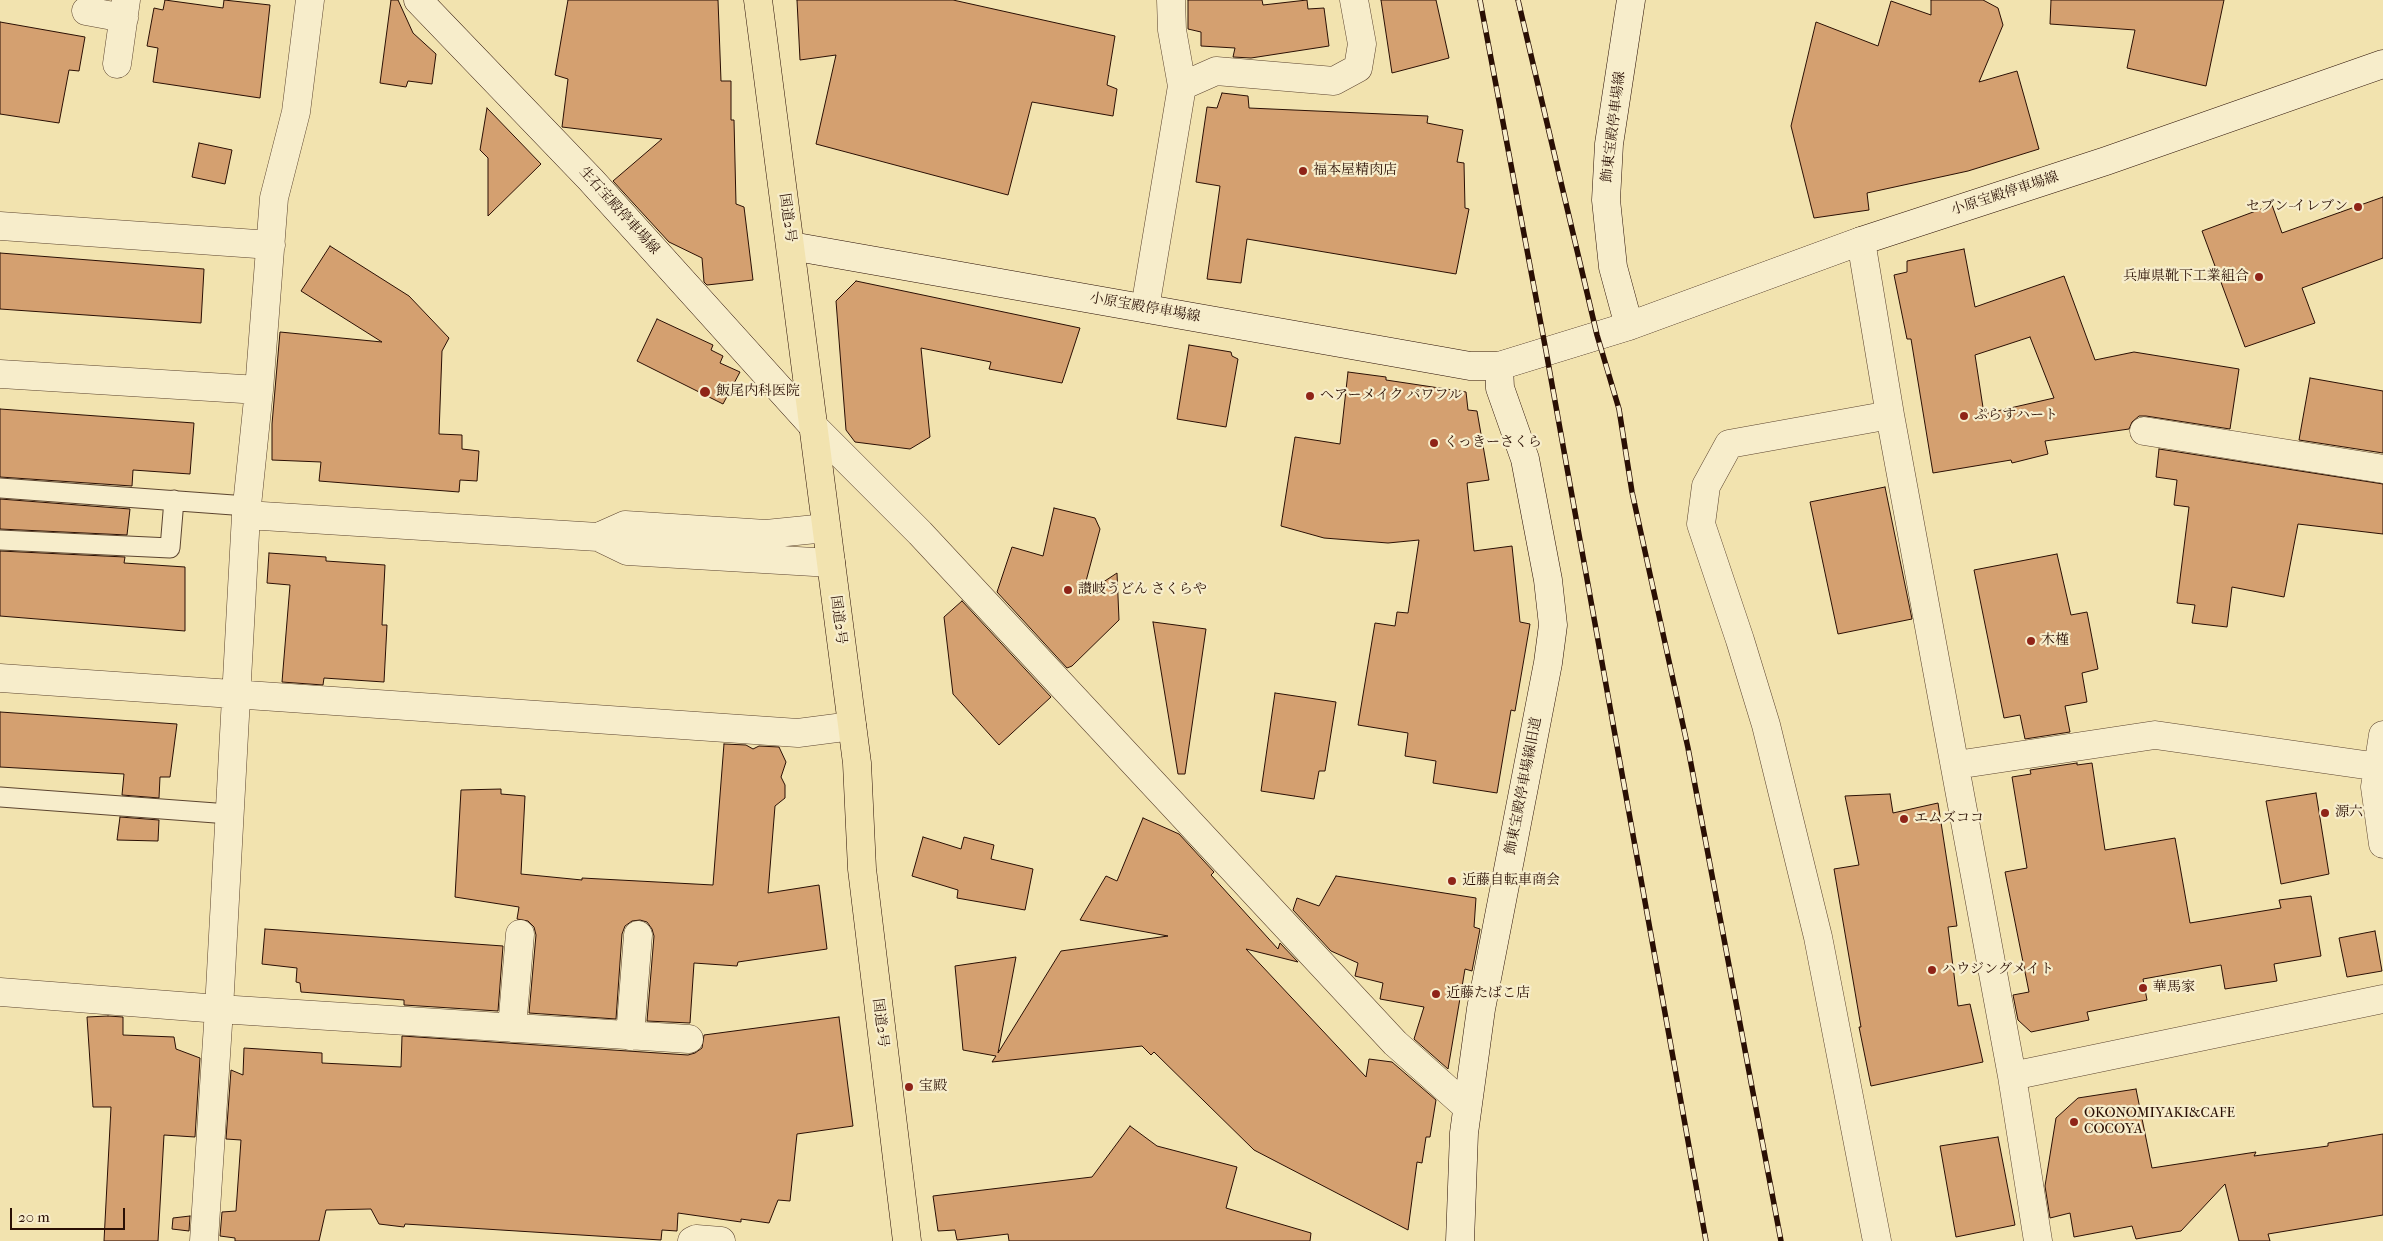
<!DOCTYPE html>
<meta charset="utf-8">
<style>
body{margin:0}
#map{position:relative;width:2383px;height:1241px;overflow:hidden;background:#f2e3af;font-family:"IM FELL French Canon",serif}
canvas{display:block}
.scale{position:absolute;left:10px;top:1208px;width:115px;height:22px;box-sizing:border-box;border:2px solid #2a0f04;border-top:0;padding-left:6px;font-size:15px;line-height:18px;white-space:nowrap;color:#2a0f04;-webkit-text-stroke:4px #f7edcb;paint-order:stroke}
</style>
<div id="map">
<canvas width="2383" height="1241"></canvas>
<div class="scale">20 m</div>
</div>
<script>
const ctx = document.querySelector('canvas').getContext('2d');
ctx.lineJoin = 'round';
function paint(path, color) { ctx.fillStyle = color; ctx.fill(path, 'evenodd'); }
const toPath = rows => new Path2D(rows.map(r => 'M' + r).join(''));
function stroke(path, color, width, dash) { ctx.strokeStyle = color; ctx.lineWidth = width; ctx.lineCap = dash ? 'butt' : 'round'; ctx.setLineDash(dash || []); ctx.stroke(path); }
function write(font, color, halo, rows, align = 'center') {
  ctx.font = font + ' "IM FELL French Canon","Noto Serif JP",serif'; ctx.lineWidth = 4.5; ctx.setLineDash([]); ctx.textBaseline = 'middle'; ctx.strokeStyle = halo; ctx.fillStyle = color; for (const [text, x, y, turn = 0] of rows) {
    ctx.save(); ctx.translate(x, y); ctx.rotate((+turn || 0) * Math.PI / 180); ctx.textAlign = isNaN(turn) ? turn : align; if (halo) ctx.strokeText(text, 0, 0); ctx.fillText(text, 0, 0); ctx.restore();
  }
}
const building = toPath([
 [165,0,223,8,224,0,270,5,260,98,153,82,158,48,147,46,154,8,163,10,165,0],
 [391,0,398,0,413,33,436,54,432,84,408,81,406,87,380,83,391,0],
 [568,0,718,0,721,81,731,81,731,120,734,120,736,204,744,207,753,280,707,285,704,282,702,258,669,242,613,181,662,139,562,127,568,79,555,75,568,0],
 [797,0,953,0,1115,36,1107,85,1117,89,1113,116,1032,102,1008,195,816,144,836,55,800,60,797,0],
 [1188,0,1262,0,1263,5,1307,0,1308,9,1324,8,1329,46,1251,58,1233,57,1235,48,1201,46,1201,32,1188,29,1188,0],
 [1381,0,1436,0,1449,58,1392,73,1381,0],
 [1931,0,1983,0,1998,8,2003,25,1979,82,2017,71,2039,149,1968,171,1867,193,1869,210,1814,218,1791,126,1816,22,1878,46,1891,1,1931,15,1931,0],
 [2051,0,2224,0,2206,86,2127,68,2135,30,2050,24,2051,0],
 [0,22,85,37,79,71,69,70,59,123,0,114,0,22],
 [1222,93,1248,96,1249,108,1428,116,1427,123,1463,130,1457,162,1464,163,1465,208,1469,209,1456,274,1247,239,1241,283,1207,279,1220,186,1196,182,1207,107,1217,108,1222,93],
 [487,108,541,164,488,216,488,158,480,150,487,108],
 [199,143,232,150,225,184,192,177,199,143],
 [2383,197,2383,258,2302,288,2315,323,2245,347,2202,231,2272,205,2282,233,2383,197],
 [330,246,409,296,449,338,442,351,439,434,462,435,462,449,479,451,477,481,460,480,459,492,319,481,321,462,272,460,272,424,280,332,382,342,301,291,330,246],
 [1964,249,1975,307,2064,276,2095,360,2134,352,2239,369,2230,429,2146,416,2139,416,2132,422,2129,429,2045,441,2048,454,2012,463,2011,460,1933,473,1911,339,1907,339,1894,275,1907,272,1907,261,1964,249],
 [2030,337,2054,398,1984,414,1975,355,2030,337],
 [0,253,204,269,201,323,0,309,0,253],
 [856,281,1080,328,1062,383,989,369,991,362,921,348,930,437,910,449,855,442,846,430,836,301,856,281],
 [657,319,713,345,711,350,723,356,720,363,740,372,723,404,637,361,657,319],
 [1189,345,1231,352,1232,356,1238,359,1226,427,1177,419,1189,345],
 [1348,372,1386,377,1386,380,1466,392,1468,410,1477,411,1489,480,1467,483,1474,551,1512,546,1520,622,1530,624,1515,711,1511,710,1497,793,1433,783,1436,761,1405,756,1408,733,1358,725,1375,623,1395,626,1397,612,1408,613,1419,540,1388,543,1324,538,1281,526,1295,437,1340,444,1348,372],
 [2310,378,2383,391,2383,453,2299,440,2310,378],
 [0,409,194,423,190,474,133,470,132,486,0,477,0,409],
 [2159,449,2383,484,2383,534,2298,524,2284,597,2232,587,2227,627,2192,623,2195,605,2177,603,2189,507,2174,505,2177,480,2156,477,2159,449],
 [1885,487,1912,619,1838,634,1810,502,1885,487],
 [0,499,130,509,127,535,0,529,0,499],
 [1054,508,1095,518,1100,529,1082,596,1117,573,1119,620,1072,666,1067,668,997,592,1012,547,1043,556,1054,508],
 [0,551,125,557,124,563,185,567,185,631,0,616,0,551],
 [269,553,326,557,326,561,385,565,382,625,387,625,384,682,324,678,323,685,282,682,290,585,267,583,269,553],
 [2057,554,2071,615,2087,612,2098,669,2082,673,2087,702,2065,706,2070,732,2025,739,2020,715,2004,718,1974,570,2057,554],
 [962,601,1051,697,999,745,953,694,944,617,962,601],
 [1153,622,1206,629,1185,774,1178,774,1153,622],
 [1275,693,1336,702,1325,771,1319,771,1314,799,1261,791,1275,693],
 [0,712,177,724,170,777,160,777,159,798,122,795,124,774,0,767,0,712],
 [724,744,746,745,753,749,759,746,779,747,786,762,781,777,785,785,785,798,775,806,768,893,819,885,827,949,738,962,737,966,694,963,690,1023,647,1021,654,936,652,929,647,922,640,920,632,921,625,926,622,934,616,1019,529,1013,536,935,534,927,528,921,517,919,519,907,455,897,461,790,501,789,501,794,525,796,521,874,582,880,582,878,713,885,724,744],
 [2077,763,2077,765,2092,763,2105,850,2175,838,2190,923,2281,908,2279,900,2311,896,2321,956,2274,964,2277,981,2225,989,2221,965,2143,979,2147,1000,2087,1012,2089,1020,2031,1032,2018,1020,2013,995,2029,992,2005,872,2027,868,2012,777,2031,774,2030,770,2077,763],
 [2316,793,2329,874,2281,884,2266,801,2316,793],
 [1890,794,1893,813,1938,803,1957,926,1948,927,1958,1006,1970,1004,1983,1062,1871,1086,1859,1027,1861,1027,1834,869,1859,865,1845,796,1890,794],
 [120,817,159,820,158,841,117,840,120,817],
 [1143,818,1179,834,1214,872,1211,875,1278,949,1280,943,1298,962,1246,949,1366,1077,1369,1059,1392,1062,1436,1100,1430,1137,1426,1137,1422,1163,1417,1162,1408,1230,1254,1150,1154,1052,1151,1055,1142,1046,992,1062,996,1056,963,1050,955,966,1016,957,998,1053,1061,951,1168,936,1080,920,1106,876,1117,881,1143,818],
 [923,837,961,849,964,837,994,845,991,859,1033,869,1025,910,957,898,958,890,912,876,923,837],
 [1336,876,1476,898,1474,927,1480,929,1472,971,1465,969,1448,1069,1414,1039,1424,1007,1380,999,1383,983,1355,976,1358,963,1331,951,1293,910,1297,898,1319,906,1336,876],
 [265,929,503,946,498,1011,404,1005,404,1000,301,992,300,983,296,982,297,968,262,964,265,929],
 [2375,931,2382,971,2347,977,2339,938,2375,931],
 [108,1016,123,1017,123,1035,174,1037,176,1049,200,1058,195,1137,164,1135,158,1241,104,1241,111,1107,93,1107,87,1017,108,1016],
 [839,1017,853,1126,797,1134,790,1201,778,1200,769,1223,741,1219,741,1222,678,1213,677,1231,662,1230,661,1240,405,1224,404,1227,379,1224,371,1209,326,1210,319,1241,235,1241,235,1238,220,1236,222,1212,236,1211,241,1140,226,1139,231,1070,243,1075,244,1048,322,1053,322,1063,401,1067,402,1036,688,1055,695,1053,702,1048,704,1035,839,1017],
 [2136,1089,2152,1168,2256,1152,2254,1156,2328,1146,2328,1143,2383,1134,2383,1215,2268,1234,2270,1241,2239,1241,2225,1184,2181,1231,2136,1239,2132,1226,2074,1237,2070,1213,2050,1218,2045,1186,2056,1118,2078,1098,2136,1089],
 [1130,1126,1157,1146,1237,1167,1226,1208,1311,1233,1310,1241,1009,1241,1008,1234,957,1240,955,1230,938,1231,933,1196,1092,1177,1130,1126],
 [1998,1137,2015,1225,1956,1237,1940,1146,1998,1137],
 [190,1216,189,1231,172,1229,173,1218,190,1216]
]);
paint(building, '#d4a070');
stroke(building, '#2a0f04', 1);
const lane = toPath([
 [0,488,247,506],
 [0,540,170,548,174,500],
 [0,797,229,814]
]);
const street = toPath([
 [1171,0,1172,30,1182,86],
 [86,11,124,18],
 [117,64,126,0],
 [0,226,271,245],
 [1861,241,1890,415,2012,1076,2038,1241],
 [1145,308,1182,86,1216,71,1334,81,1358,68,1362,44,1354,0],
 [0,374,259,390],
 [814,427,920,533,1395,1043,1467,1107],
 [2144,431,2383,469],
 [246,515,598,537,627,551,831,563],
 [598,537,625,525,766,534,826,528],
 [0,678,798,733,852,726],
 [2383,735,2375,787,2383,844],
 [1956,765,2155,735,2379,767],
 [0,992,219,1009,689,1039],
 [512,1028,520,934],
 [630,1036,638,935],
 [2012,1076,2383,999],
 [204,1241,219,1009,246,515,259,390,274,198,296,112,310,0],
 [692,1241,696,1239,721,1241],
 [1877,1241,1818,937,1766,725,1740,640,1701,524,1706,486,1729,444,1890,415]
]);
const secondary = toPath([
 [418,0,591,180,814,427],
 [791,246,1442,361,1470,366,1499,366,1629,326,1861,241,2106,161,2383,64],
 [1629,326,1613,267,1606,200,1609,144,1631,0],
 [1460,1241,1464,1133,1481,1009,1548,663,1553,625,1548,580,1525,459,1500,388,1499,366]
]);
const highway = toPath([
 [758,0,857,763,862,869,907,1241]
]);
stroke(lane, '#5c442f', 21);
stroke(street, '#5c442f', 29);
stroke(secondary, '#2a0f04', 29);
stroke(highway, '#2a0f04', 29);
stroke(lane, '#f7edcb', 19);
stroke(street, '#f7edcb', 28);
stroke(secondary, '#f7edcb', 28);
stroke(highway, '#f2e3af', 28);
const rail = toPath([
 [1480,0,1546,351,1706,1241],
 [1518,0,1597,335,1619,409,1632,492,1688,748,1781,1241]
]);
stroke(rail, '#2a0f04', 5.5);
stroke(rail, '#f7edcb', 4, [11]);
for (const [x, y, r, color] of [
 [1303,171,5,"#8f2418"],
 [2358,207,5,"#8f2418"],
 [2259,277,5,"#8f2418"],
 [705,392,6,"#8f2418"],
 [1310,396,5,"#8f2418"],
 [1964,416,5,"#8f2418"],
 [1434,443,5,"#8f2418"],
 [1068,590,5,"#8f2418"],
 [2031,641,5,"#8f2418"],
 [2325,813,5,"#8f2418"],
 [1904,819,5,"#8f2418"],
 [1452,881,5,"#8f2418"],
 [1932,970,5,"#8f2418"],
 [2143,988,5,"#8f2418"],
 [1436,994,5,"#8f2418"],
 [909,1087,5,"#8f2418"],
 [2074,1122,5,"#8f2418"]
]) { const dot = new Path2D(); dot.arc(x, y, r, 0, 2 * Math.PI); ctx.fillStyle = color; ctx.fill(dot); stroke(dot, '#f7edcb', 2); }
write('14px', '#2a0f04', '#f7edcb', [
 ["飾東宝殿停車場線",1614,127,-83],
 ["小原宝殿停車場線",2005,194,-18],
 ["生石宝殿停車場線",619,211,48],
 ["国道2号",787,218,82],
 ["小原宝殿停車場線",1145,308,10],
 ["国道2号",838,620,83],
 ["飾東宝殿停車場線旧道",1524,786,-79],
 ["国道2号",880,1023,83]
]);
write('14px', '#2a0f04', '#f7edcb', [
 ["福本屋精肉店",1313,171],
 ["セブン-イレブン",2348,207,"right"],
 ["兵庫県靴下工業組合",2249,277,"right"],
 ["飯尾内科医院",716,392],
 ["ヘアーメイク パワフル",1320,396],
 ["ぷらすハート",1974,416],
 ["くっきーさくら",1444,443],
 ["讃岐うどん さくらや",1078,590],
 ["木槿",2041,641],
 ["源六",2335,813],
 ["エムズココ",1914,819],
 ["近藤自転車商会",1462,881],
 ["ハウジングメイト",1942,970],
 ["華馬家",2153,988],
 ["近藤たばこ店",1446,994],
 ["宝殿",919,1087],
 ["OKONOMIYAKI&CAFE",2084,1114],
 ["COCOYA",2084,1130]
], 'left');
</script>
